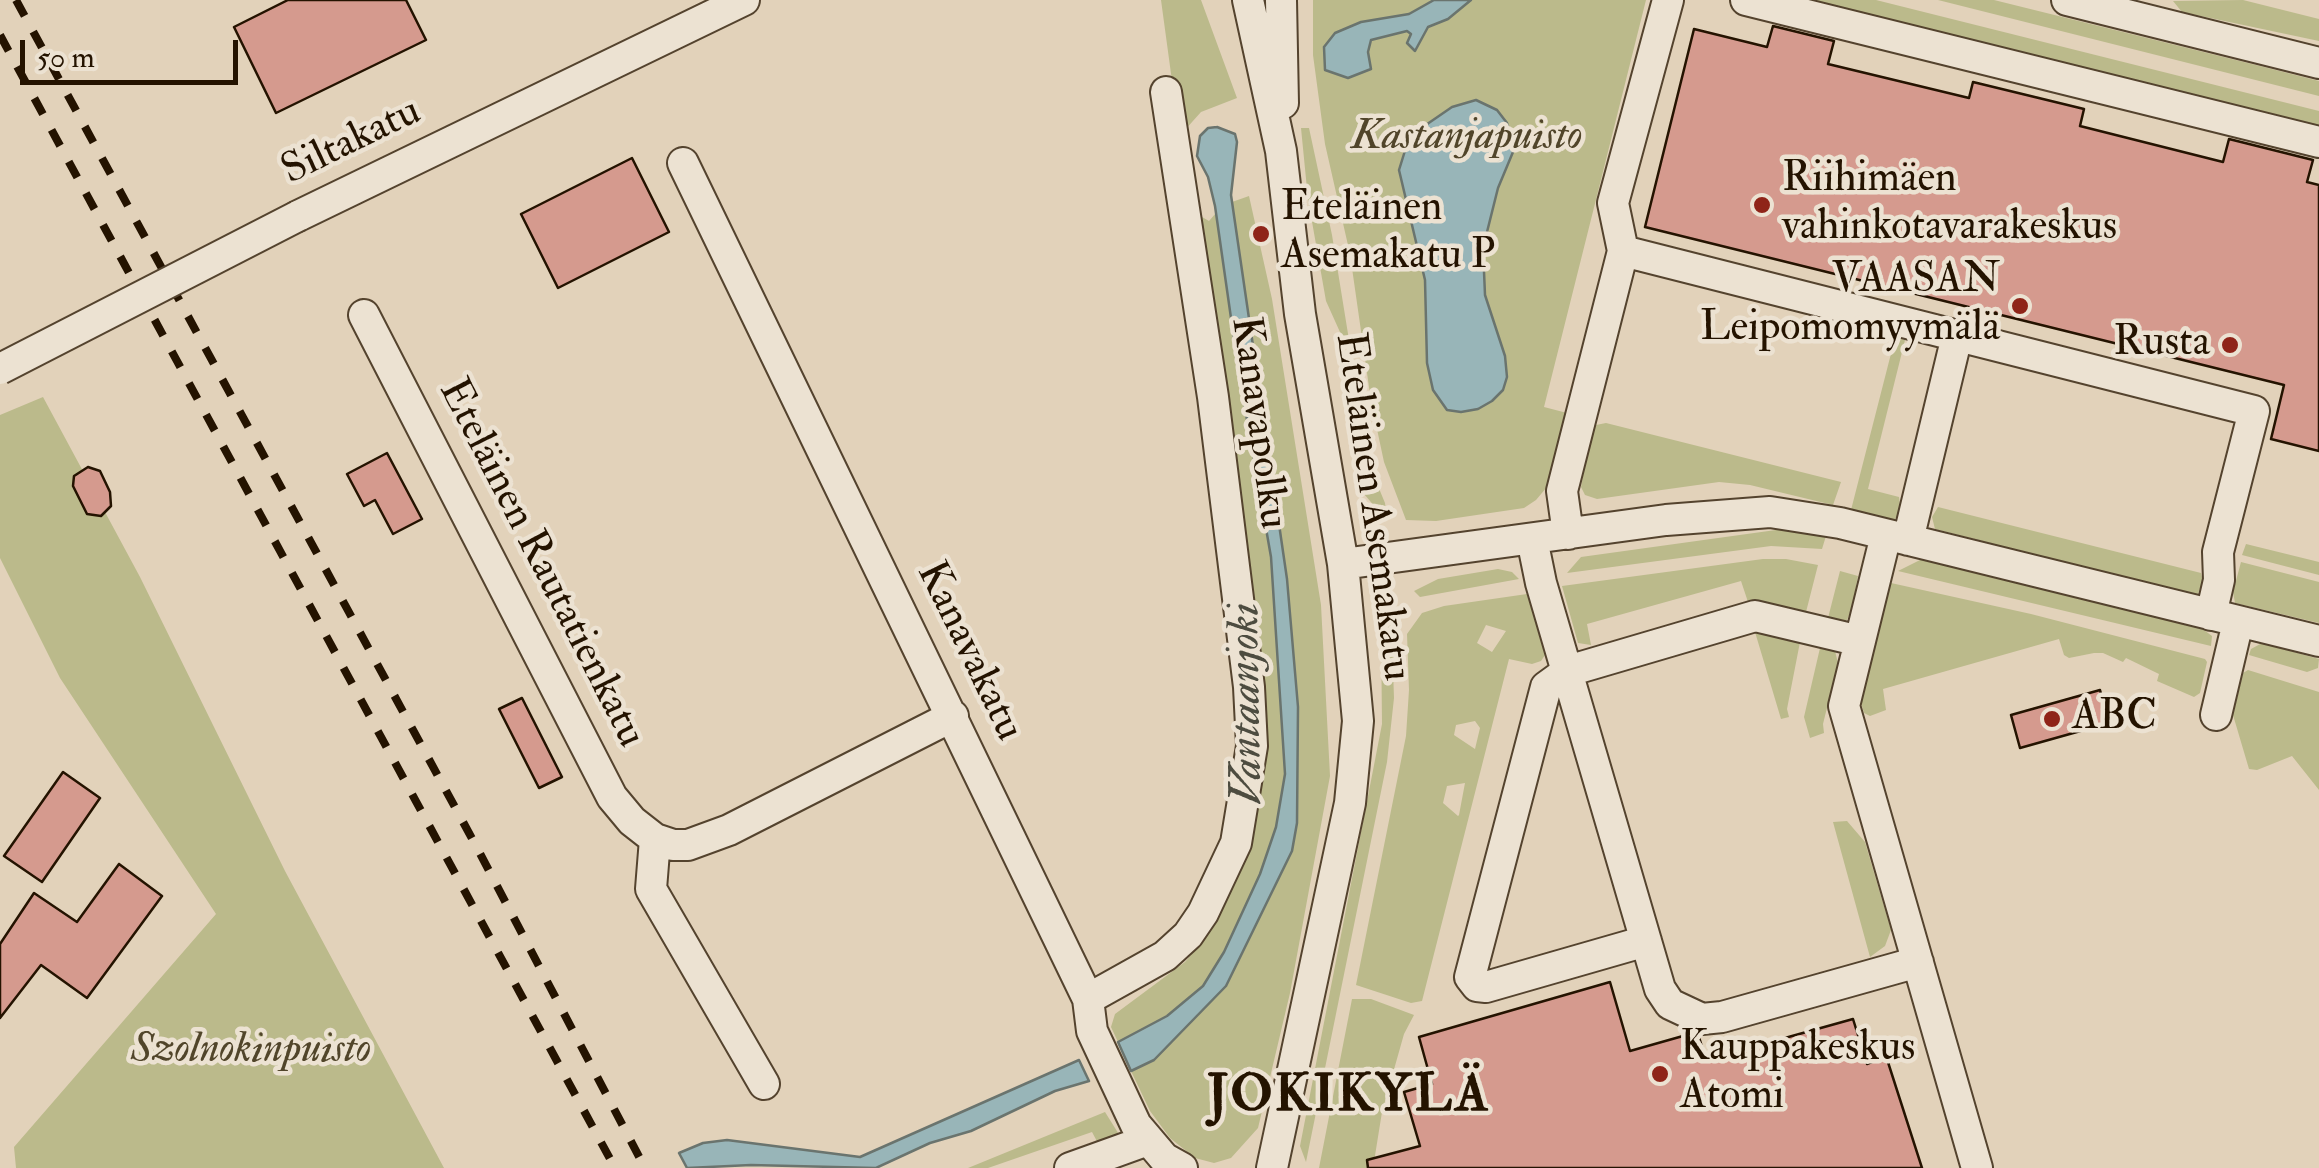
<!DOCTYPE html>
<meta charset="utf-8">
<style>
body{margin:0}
#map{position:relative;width:2319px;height:1168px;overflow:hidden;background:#e2d2ba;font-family:"IM FELL Double Pica",serif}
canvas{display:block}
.scale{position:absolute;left:20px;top:40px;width:218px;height:45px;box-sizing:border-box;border:5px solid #241300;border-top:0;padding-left:12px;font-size:30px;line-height:35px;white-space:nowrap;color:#241300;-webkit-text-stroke:8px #ece2d2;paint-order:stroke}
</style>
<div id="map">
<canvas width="2319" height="1168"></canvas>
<div class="scale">50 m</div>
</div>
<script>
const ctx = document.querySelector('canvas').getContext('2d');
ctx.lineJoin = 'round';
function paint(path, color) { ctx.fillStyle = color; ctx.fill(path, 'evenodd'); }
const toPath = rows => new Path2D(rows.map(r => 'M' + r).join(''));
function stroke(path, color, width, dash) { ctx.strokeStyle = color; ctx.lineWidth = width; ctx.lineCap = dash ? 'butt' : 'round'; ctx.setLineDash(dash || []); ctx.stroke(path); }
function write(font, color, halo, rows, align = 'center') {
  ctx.font = font + ' "IM FELL Double Pica",serif'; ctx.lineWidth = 9; ctx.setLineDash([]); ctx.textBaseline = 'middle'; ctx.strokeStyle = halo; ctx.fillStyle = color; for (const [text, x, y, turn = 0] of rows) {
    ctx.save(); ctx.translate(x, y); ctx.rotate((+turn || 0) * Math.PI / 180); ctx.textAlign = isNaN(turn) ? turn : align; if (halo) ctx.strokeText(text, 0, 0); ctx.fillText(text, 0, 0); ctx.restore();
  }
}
paint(toPath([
 [1161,0,1201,0,1237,98,1201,112,1184,131,1175,103],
 [1313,0,1646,0,1544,407,1567,413,1547,487,1536,500,1524,508,1436,521,1406,520,1384,462,1371,401,1350,254,1325,144,1313,55],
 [1779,0,1876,0,2319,111,2319,135],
 [1938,0,1994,0,2264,67,2319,81,2319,96],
 [2243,0,2319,19,2319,41,2182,12,2173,1],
 [1301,128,1309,128,1332,235,1349,340,1344,341,1326,301,1308,199],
 [1249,196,1272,299,1321,605,1330,776,1290,993,1258,1128,1231,1158,1214,1163,1195,1158,1170,1138,1150,1111,1131,1071,1154,1060,1226,986,1292,851,1297,823,1298,707,1287,579,1232,202],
 [1195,213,1209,221,1216,213,1228,284,1239,374,1271,558,1285,774,1276,827,1260,874,1224,952,1203,986,1167,1016,1118,1042,1111,1027,1115,1014,1185,962,1207,936,1245,860,1259,802,1261,678,1254,595,1235,445],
 [1895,338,1905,340,1868,489,1899,497,1901,512,1894,520,1851,510],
 [43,397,140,577,285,871,444,1168,16,1168,14,1147,216,914,60,678,0,558,0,415],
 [1352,399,1359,412,1373,474,1385,503,1386,512,1382,515,1358,487,1354,473],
 [1606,423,1841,482,1833,505,1750,485,1719,482,1597,499,1585,495,1581,487,1590,438,1596,425],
 [1938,507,2201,573,2203,581,2197,596,1935,529,1932,517],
 [1783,529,1826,536,1822,549,1771,546,1567,573,1581,557],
 [2246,544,2319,562,2319,575,2242,555],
 [1763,559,1786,559,1818,565,1806,612,1758,601,1748,602,1741,581,1587,624,1591,645,1578,643,1562,586],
 [1922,559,2200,627,2212,636,2211,646,1898,571],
 [2241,562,2319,582,2319,623,2235,603,2233,592],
 [1498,569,1512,572,1519,579,1420,597,1414,591,1438,579],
 [1840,571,1858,576,1852,608,1847,620,1841,622,1828,618],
 [1891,583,2031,614,2205,659,2207,662,2200,693,2194,697,2157,681,2159,674,2126,658,2123,662,2103,653,2094,653,2069,658,2064,655,2059,639,1883,689,1886,710,1870,716,1864,713,1861,703],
 [1527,594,1545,655,1541,661,1532,664,1509,659,1422,1001,1411,1003,1356,985,1406,736,1409,690,1407,634,1422,613,1444,606],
 [1486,625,1506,631,1492,652,1477,643],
 [1475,721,1480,728,1475,749,1454,735,1456,725],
 [1465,783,1459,815,1458,816,1443,803,1447,786],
 [1396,602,1392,640,1394,698,1387,762,1306,1162,1300,1146,1382,724,1381,629],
 [1755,632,1800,642,1787,709,1789,717,1781,719],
 [2262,643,2319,659,2318,668,2307,672,2249,655,2251,649],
 [1820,648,1835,651,1838,663,1823,724,1824,733,1810,738,1804,717],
 [2248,670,2319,692,2319,790,2292,756,2257,770,2249,769,2233,715,2243,673],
 [1847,821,1865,842,1891,930,1885,946,1870,957,1833,822],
 [1352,999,1371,999,1414,1015,1404,1034,1382,1112,1373,1168,1319,1168],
 [1105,1112,1120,1136,1100,1147,1092,1132,988,1168,968,1168]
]), '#bbba8b');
const water = toPath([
 [1434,0,1471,0,1448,19,1428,27,1415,51,1407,43,1411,34,1407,31,1371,40,1368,52,1371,69,1348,78,1325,70,1324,47,1335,33,1361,22,1409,14,1434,0],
 [1476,100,1497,110,1507,123,1512,139,1513,152,1498,188,1483,248,1485,295,1505,356,1507,377,1503,390,1492,401,1478,409,1461,412,1447,410,1433,390,1427,363,1425,280,1399,170,1408,141,1420,129,1452,107,1476,100],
 [1217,127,1235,134,1237,142,1231,195,1287,579,1298,707,1297,823,1292,851,1226,986,1154,1060,1131,1071,1118,1042,1167,1016,1203,986,1224,952,1260,874,1276,827,1285,774,1271,557,1239,374,1215,206,1208,177,1197,156,1200,136,1208,128,1217,127],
 [1079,1060,1089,1081,1055,1091,971,1131,930,1143,876,1168,751,1165,687,1168,679,1153,703,1143,727,1140,860,1157,1079,1060]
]);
paint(water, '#98b5b8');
stroke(water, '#6a746e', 2.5);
const building = toPath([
 [288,0,406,0,426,40,276,113,234,27,288,0],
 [1773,26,1834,41,1828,64,1969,98,1973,82,2084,109,2080,126,2223,162,2229,139,2313,160,2307,182,2319,185,2319,451,2271,439,2284,385,1645,227,1694,29,1767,47,1773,26],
 [632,158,669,232,558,288,521,214,632,158],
 [387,453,422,519,393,534,375,500,364,506,347,474,387,453],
 [88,467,100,471,110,492,111,506,101,516,87,514,73,486,74,476,88,467],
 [2100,690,2109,723,2020,748,2011,715,2100,690],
 [522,698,562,777,539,788,499,709,522,698],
 [63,772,100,798,42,882,4,856,63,772],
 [119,864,162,896,87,998,41,965,0,1018,0,944,34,893,77,922,119,864],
 [1610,982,1630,1051,1690,1034,1699,1037,1706,1060,1853,1019,1867,1064,1886,1056,1922,1168,1368,1168,1367,1160,1420,1146,1404,1092,1432,1084,1419,1037,1610,982]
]);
paint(building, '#d59a8e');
stroke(building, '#241300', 2.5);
const minor = toPath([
 [1248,0,1281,151,1300,314,1343,564,1358,721,1350,803,1272,1168],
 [1281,0,1283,103],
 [1746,0,2319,142],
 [2067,0,2319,63],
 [683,163,1088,999,1092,1031,1136,1125,1164,1158,1182,1168],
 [298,216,744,0],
 [1623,251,2254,411,2218,552,2219,580,2211,615],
 [364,315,612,797,632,821,655,839,651,889,764,1084],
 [1568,534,1562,491,1623,251,1613,203,1668,0],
 [1886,535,1844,706,1977,1168],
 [1532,539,1541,583,1660,989,1670,1004,1702,1019,1722,1017,1918,962],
 [1908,540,1957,336],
 [1343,564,1666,520,1770,512,1840,523,2319,641],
 [2216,715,2238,622],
 [655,839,673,845,688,845,729,830,953,716],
 [1646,941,1486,987,1477,986,1470,977,1546,687,1568,671,1755,616,1860,641],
 [1088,999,1165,956,1188,935,1203,913,1236,843,1252,746,1249,687,1213,397,1166,92],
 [1070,1168,1148,1140]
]);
stroke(minor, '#54432e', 34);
stroke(minor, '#ece2d2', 30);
stroke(toPath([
 [16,0,475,844,645,1168],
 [0,35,615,1168]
]), '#241300', 8, [18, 18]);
const minorBridge = toPath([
 [0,369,298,216]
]);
stroke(minorBridge, '#54432e', 34, []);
stroke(minorBridge, '#ece2d2', 30);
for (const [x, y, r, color] of [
 [1762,205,10,"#8f2418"],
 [1261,234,10,"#8f2418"],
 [2020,306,10,"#8f2418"],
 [2230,345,10,"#8f2418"],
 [2052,719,10,"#8f2418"],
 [1660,1074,10,"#8f2418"]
]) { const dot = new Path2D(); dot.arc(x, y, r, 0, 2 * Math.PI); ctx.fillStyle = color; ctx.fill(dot); stroke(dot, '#ece2d2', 4); }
write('italic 42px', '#51452a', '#ece2d2', [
 ["Kastanjapuisto",1467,139],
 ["Szolnokinpuisto",251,1052]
]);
write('42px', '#241300', '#ece2d2', [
 ["Siltakatu",352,143,-26],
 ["Kanavapolku",1257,423,82],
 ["Eteläinen Asemakatu",1371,507,82],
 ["Eteläinen Rautatienkatu",540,564,63],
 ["Kanavakatu",968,652,64]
]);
write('42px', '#241300', '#ece2d2', [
 ["Riihimäen",1782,181],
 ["vahinkotavarakeskus",1782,229],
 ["Eteläinen",1281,210],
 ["Asemakatu P",1281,258],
 ["VAASAN",2000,282,"right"],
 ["Leipomomyymälä",2000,330,"right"],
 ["Rusta",2210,345,"right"],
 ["ABC",2072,719],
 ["Kauppakeskus",1680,1050],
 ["Atomi",1680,1098]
], 'left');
write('italic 45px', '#4d4c40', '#ece2d2', [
 ["Vantaanjoki",1249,704,-91]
]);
ctx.letterSpacing = '2.5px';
write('bold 52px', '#241300', '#ece2d2', [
 ["JOKIKYLÄ",1349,1099]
]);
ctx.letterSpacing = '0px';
</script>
